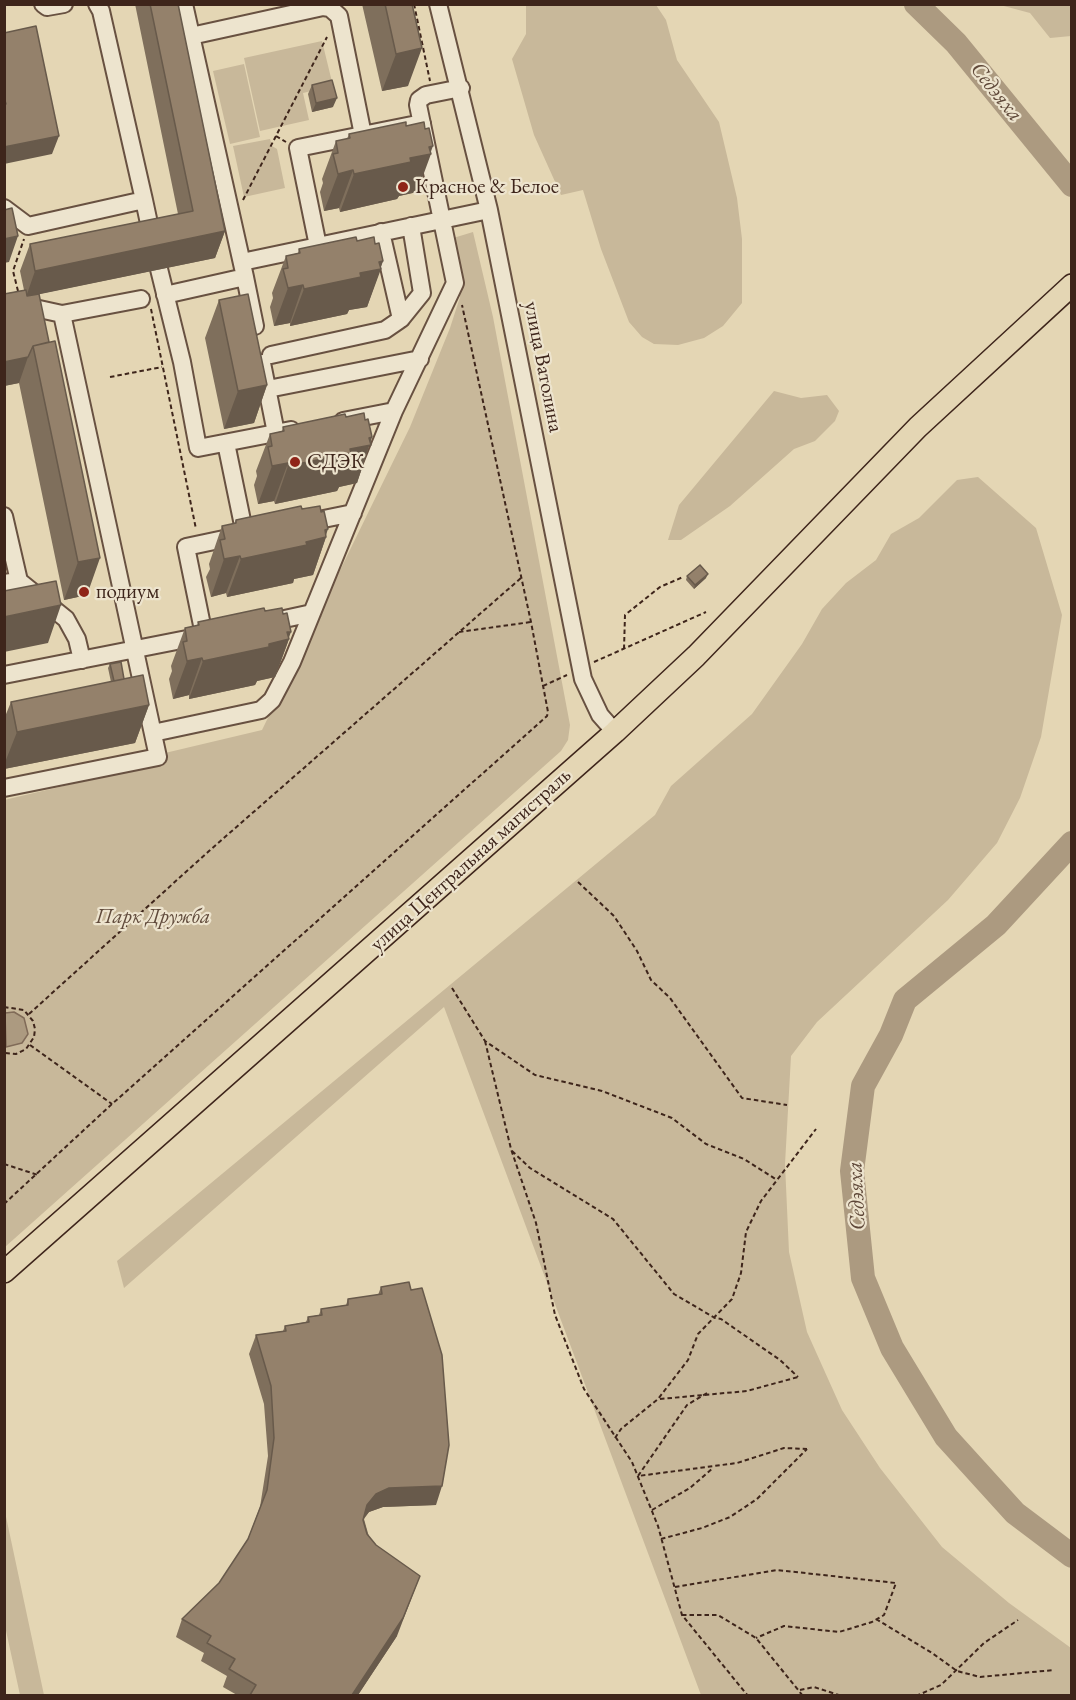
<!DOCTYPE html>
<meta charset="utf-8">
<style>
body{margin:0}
#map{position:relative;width:1076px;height:1700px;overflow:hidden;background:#e4d6b4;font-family:"EB Garamond",serif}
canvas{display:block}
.frame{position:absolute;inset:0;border:6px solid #3e251b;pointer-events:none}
</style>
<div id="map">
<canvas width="1076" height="1700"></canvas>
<div class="frame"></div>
</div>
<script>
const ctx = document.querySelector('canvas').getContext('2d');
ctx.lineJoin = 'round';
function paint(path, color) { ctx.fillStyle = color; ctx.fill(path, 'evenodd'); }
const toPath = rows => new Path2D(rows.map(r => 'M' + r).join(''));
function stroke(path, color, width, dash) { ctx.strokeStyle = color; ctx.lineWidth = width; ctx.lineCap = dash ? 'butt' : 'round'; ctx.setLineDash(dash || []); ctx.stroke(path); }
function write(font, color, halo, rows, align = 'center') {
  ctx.font = font + ' "EB Garamond",serif'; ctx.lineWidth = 4.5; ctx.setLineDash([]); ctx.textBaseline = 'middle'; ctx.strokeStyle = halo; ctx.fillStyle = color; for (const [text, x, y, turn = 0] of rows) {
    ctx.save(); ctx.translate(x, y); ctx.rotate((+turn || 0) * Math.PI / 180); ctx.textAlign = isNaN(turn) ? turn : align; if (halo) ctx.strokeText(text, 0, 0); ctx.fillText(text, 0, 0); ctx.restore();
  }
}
paint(toPath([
 [526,5,656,5,666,20,677,60,719,122,737,198,742,239,742,303,723,326,704,338,678,345,654,344,642,337,629,322,601,249,583,190,561,195,534,135,512,59,526,34],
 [1000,5,1071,5,1071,36,1050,38,1030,13],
 [322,41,333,86,303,93,309,120,260,131,244,58],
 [244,64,260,137,230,144,213,71],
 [270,139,272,146,277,149,285,188,244,197,233,146],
 [473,232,493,317,570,725,568,740,561,751,5,1247,4,800,166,762,165,753,262,730,410,427,450,328,460,297,450,239],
 [774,391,801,398,827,395,839,411,835,421,815,441,794,449,730,506,681,540,668,540,679,505],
 [978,477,1036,528,1062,615,1041,737,1020,798,997,843,948,900,817,1022,791,1056,785,1164,789,1252,807,1332,842,1410,880,1468,942,1547,1009,1603,1071,1648,1071,1695,701,1695,444,1007,124,1288,117,1261,655,815,671,786,752,714,802,644,822,609,846,583,876,560,891,534,919,518,957,480],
 [5,1512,44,1695,20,1695,5,1626]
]), '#c8b89a');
const water = toPath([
 [14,1012,24,1018,28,1034,22,1043,6,1047,5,1013,14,1012]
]);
paint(water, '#ac9a80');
stroke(water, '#806b58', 1.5);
stroke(toPath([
 [916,4,956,43,1072,185],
 [1072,843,996,925,905,1000,891,1035,863,1086,852,1171,863,1278,892,1348,946,1437,1015,1513,1072,1556]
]), '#ac9a80', 24);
const minor = toPath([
 [43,4,47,7,64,4],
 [438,4,489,210,583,679,600,715,615,732],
 [191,36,323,7,330,8,339,16,363,135],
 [144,200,153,242],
 [4,208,28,226,144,200,101,11,97,4],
 [318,246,298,148,422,123],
 [242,262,489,210],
 [159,269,182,362,198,448,291,430],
 [245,277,255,326],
 [165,295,245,277,184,4],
 [4,309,21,305,62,314],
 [401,319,422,293,411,226],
 [271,355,385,330,401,319,381,232],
 [262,363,276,433],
 [268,389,420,359],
 [343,421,394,411,455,283,418,105,419,100,426,95,461,88],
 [226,443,245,535],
 [4,516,19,581],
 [304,523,353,513],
 [4,583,19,581,66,619,77,639,82,660],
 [266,623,312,613],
 [204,635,186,547,238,536],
 [4,675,202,636],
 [153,733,261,710,272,700,292,662,394,411],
 [4,788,158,757,62,314,141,299]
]);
const major = toPath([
 [4,1272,615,732,696,656,918,427,1072,285]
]);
stroke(minor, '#685141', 20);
stroke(major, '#3e251b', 24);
stroke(toPath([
 [414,4,430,81],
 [276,136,286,142],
 [243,200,327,37],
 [18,291,13,271,24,239],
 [151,309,196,529],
 [110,377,162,367],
 [459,632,531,622],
 [624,649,625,615,660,587,683,577],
 [594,662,706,612],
 [543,686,567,675],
 [578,882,614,916,637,951,651,980,670,998,742,1098,787,1105],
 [452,988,485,1041,535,1075,602,1091,672,1118,706,1144,744,1159,777,1180],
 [4,1007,24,1010,33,1021,35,1029,34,1037,26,1049,16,1054,4,1053],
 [29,1014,209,851,521,578],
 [485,1041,511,1149,536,1223,555,1315,584,1389,632,1462,658,1526,682,1615,748,1696],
 [30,1045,112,1104],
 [512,1151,530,1168,613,1219,674,1294,715,1318,721,1319,780,1360,798,1377],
 [4,1164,38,1175],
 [4,1204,112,1104,547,716,548,712,531,622,462,305],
 [707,1393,687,1405,638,1476,737,1463,784,1448,807,1449],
 [660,1399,747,1391,798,1377],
 [615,1438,621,1429,658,1399,688,1360,698,1334,732,1299,741,1273,746,1232,761,1201,816,1129],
 [652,1510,690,1488,713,1468],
 [661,1539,702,1528,730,1517,757,1499,807,1449],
 [675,1587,777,1570,896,1583,884,1615,872,1622,839,1632,784,1626,756,1638],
 [682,1615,718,1615,756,1638,803,1696],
 [876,1619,932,1653,957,1671,980,1677,1054,1670],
 [800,1690,814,1687,842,1696],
 [916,1696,941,1685,984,1643,1018,1620]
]), '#3e251b', 2, [4.5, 3]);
stroke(minor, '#ede4ce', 16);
stroke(major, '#e4d6b4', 21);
paint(toPath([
 [135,4,178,4,225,231,215,258,39,294,87,595,64,600,19,383,4,386,4,294,24,290,20,271,30,244,178,214],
 [362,4,412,4,408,86,382,91],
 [312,85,333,107,312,112,308,94],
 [406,126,430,152,417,192,399,196,397,199,340,212,339,208,324,211,320,192,323,183,322,179,336,141,347,139,349,134],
 [357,241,375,244,383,261,367,307,349,310,347,314,290,326,290,323,274,326,270,307,273,298,272,293,286,256,298,253,299,249],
 [219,300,267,385,254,423,224,429,205,338],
 [346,417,365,420,372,437,357,483,339,487,337,491,275,504,274,501,258,504,254,485,257,476,256,471,270,434,282,431,283,427],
 [302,509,326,536,326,537,313,575,294,579,293,583,227,597,226,593,211,597,206,577,210,569,209,564,222,526,234,524,236,520],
 [687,576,706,578,694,589,686,580],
 [265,611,288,637,289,639,275,677,257,681,255,685,189,699,189,695,173,699,169,679,172,671,171,666,185,628,197,626,198,622],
 [110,664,149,705,135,743,4,769,4,719,11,702,111,682,108,668],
 [381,1287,436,1505,383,1507,369,1512,364,1519,397,1636,358,1695,237,1695,223,1687,227,1676,201,1661,204,1653,176,1637,182,1619,219,1583,248,1539,260,1507,268,1456,264,1404,249,1354,256,1335,283,1331,285,1326,306,1322,308,1317,319,1315,321,1309,346,1305,348,1299,378,1295]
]), '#7f6f5c');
paint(toPath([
 [422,48,408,86,382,91,396,54],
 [337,98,333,107,312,112,316,103],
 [59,136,52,154,4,164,4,147],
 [433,146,430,154,431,154,417,192,399,196,397,199,340,212,354,174,410,158,429,147],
 [353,170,339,208,324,211,338,174],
 [225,231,215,258,26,297,35,271],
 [18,236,9,262,4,263,4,239],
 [383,261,380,269,381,269,367,307,349,310,347,314,290,326,304,289],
 [303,285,290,323,274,326,288,288],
 [28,357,19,383,4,386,4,362],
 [267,385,254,423,224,429,238,391],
 [372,437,357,483,339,487,337,491,275,504,288,466,350,449,369,438],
 [288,463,274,501,258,504,272,466],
 [328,529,325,538,326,537,313,575,294,579,293,583,227,597,241,559],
 [240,556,226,593,211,597,224,559],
 [100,558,87,595,64,600,78,562],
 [708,574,706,578,694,589,695,585],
 [61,605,48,643,4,652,4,617],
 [287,632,291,632,288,640,289,639,275,677,257,681,255,685,189,699,203,661,269,644],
 [202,658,189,695,173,699,187,661],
 [149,705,135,743,4,769,4,765,17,732],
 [442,1486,436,1505,383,1507,369,1512,360,1523,367,1505,376,1494,389,1488],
 [420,1576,397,1636,358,1695,352,1695]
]), '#685a4b');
const building = toPath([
 [150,4,178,4,225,231,35,271,30,244,193,211,150,4],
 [385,4,412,4,422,48,396,54,385,4],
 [36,26,59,136,4,147,4,104,6,104,4,97,4,33,36,26],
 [332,80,337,98,316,103,312,85,332,80],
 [406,122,406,126,424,122,425,129,429,128,433,146,429,147,431,154,410,158,411,162,354,174,353,170,338,174,333,154,338,153,336,141,350,138,349,134,406,122],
 [12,208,18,236,4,239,4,210,12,208],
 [356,237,357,241,374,237,375,244,379,243,383,261,379,262,381,269,360,273,361,277,304,289,303,285,288,288,283,269,288,268,286,256,300,253,299,249,356,237],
 [26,290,27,296,39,294,49,342,33,346,28,357,4,362,4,294,26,290],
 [248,294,267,385,238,391,219,300,248,294],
 [55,341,100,558,78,562,33,346,55,341],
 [364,413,365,420,368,419,372,437,369,438,371,445,350,449,351,453,288,466,288,463,272,466,268,447,272,446,270,434,284,431,283,427,345,414,346,417,364,413],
 [301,506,302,509,320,506,321,512,324,511,328,529,325,530,326,537,306,542,307,545,241,559,240,556,224,559,220,540,225,539,222,526,236,523,236,520,301,506],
 [700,565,708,574,695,585,687,576,700,565],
 [56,581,61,605,4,617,4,591,56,581],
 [264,608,265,611,282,608,283,614,287,613,291,632,287,632,289,639,269,644,269,647,203,661,202,658,187,661,183,642,187,641,185,628,199,625,198,622,264,608],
 [121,662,124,679,114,681,110,664,121,662],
 [143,675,149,705,17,732,11,702,143,675],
 [409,1282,411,1290,422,1288,442,1355,449,1445,442,1486,389,1488,376,1494,367,1505,363,1520,367,1534,376,1545,420,1576,403,1618,352,1695,250,1695,256,1685,229,1669,235,1659,207,1643,211,1636,182,1619,219,1583,248,1539,267,1490,274,1438,271,1386,256,1335,286,1331,285,1326,309,1322,308,1317,322,1315,321,1309,348,1305,348,1299,382,1294,381,1287,409,1282]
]);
paint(building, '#94816b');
stroke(building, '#685a4b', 1.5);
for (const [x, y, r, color] of [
 [403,187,6,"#8f2418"],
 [295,462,6,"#8f2418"],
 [84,592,6,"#8f2418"]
]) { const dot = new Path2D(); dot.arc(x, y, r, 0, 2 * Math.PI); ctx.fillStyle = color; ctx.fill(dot); stroke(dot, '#ede4ce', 2); }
write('21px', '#3e251b', '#ede4ce', [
 ["Красное & Белое",415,187],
 ["СДЭК",307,462],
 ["подиум",96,592]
], 'left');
write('21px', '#3e251b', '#ede4ce', [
 ["улица Ватолина",543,367,79],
 ["улица Центральная магистраль",471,860,-42]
]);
write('italic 21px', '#604a3b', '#ede4ce', [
 ["Парк Дружба",153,917]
]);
write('italic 22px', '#5f4839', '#ede4ce', [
 ["Седэяха",996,92,51],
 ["Седэяха",857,1196,-93]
]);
</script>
